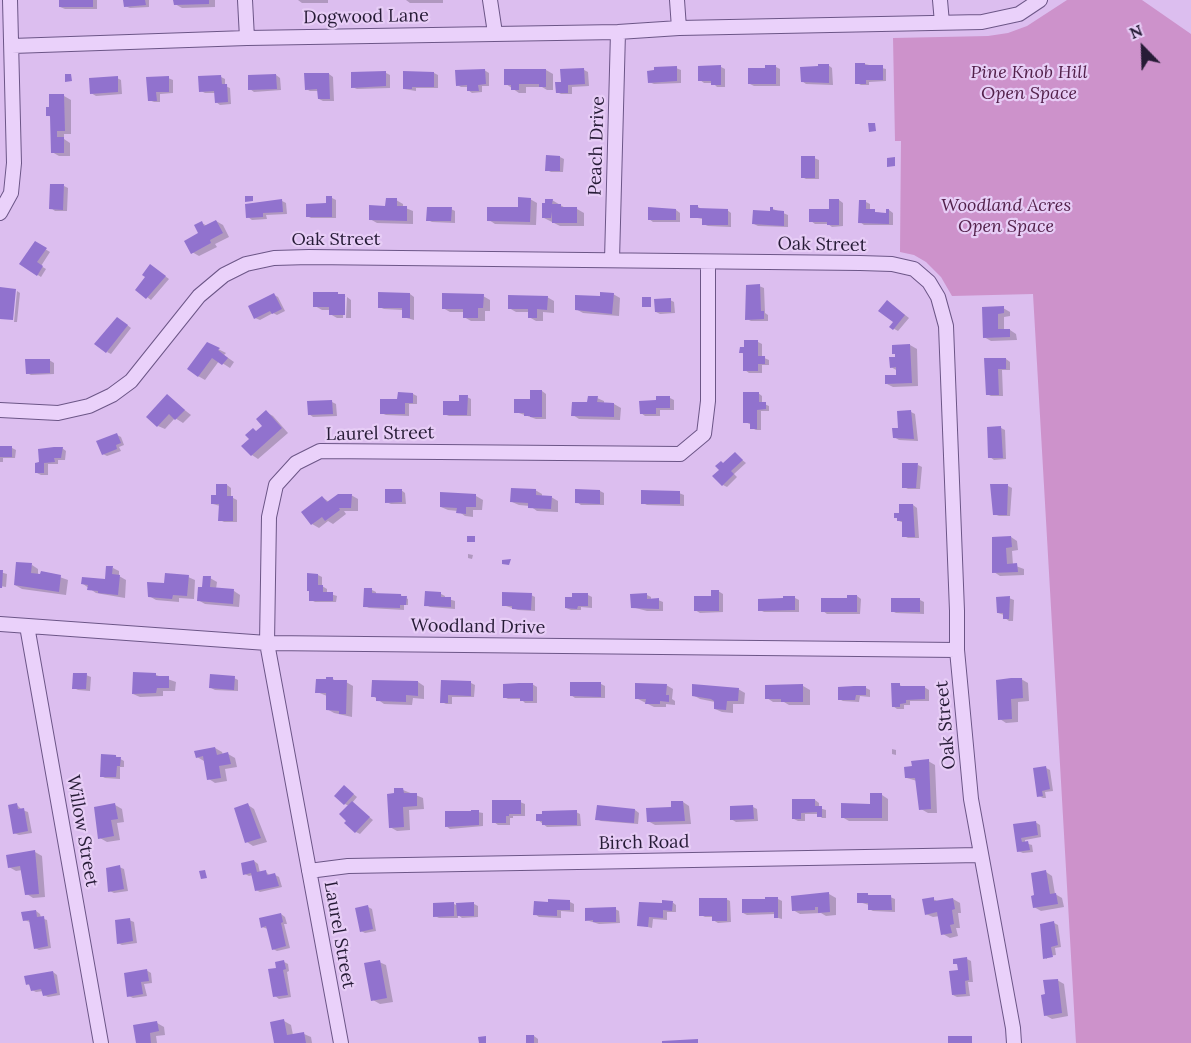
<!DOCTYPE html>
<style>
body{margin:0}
#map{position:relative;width:1191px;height:1043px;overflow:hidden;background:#dcbeef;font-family:Lora,serif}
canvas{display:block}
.north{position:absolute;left:1113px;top:18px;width:60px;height:60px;-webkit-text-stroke:4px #e7cdf6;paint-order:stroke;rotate:337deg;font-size:16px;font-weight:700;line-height:24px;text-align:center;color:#261b36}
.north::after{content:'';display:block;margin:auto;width:21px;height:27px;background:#261b36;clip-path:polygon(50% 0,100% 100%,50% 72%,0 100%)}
</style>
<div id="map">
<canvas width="1191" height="1043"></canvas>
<div class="north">N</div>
</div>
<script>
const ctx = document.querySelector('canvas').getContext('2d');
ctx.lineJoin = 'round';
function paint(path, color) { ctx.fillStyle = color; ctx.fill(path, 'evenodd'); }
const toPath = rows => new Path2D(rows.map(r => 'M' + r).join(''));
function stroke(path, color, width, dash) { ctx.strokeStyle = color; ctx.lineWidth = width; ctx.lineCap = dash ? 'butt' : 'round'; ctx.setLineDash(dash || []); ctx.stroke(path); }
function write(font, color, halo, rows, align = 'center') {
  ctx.font = font + ' Lora,serif'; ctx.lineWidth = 4.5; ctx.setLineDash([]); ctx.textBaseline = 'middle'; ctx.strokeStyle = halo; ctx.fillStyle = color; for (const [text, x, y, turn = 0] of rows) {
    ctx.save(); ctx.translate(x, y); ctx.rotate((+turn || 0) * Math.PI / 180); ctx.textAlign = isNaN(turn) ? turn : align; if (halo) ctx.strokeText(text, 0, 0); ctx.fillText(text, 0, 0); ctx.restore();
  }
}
paint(toPath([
 [1067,0,1142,0,1191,34,1191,1043,1076,1043,1033,294,952,296,941,277,926,262,914,255,900,252,901,141,895,141,893,38,988,36,1008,33,1027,26]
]), '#cd92cb');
paint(toPath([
 [60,0,97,0,97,9,65,9,60,7],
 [125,0,149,0,149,7,130,8,125,6],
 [175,0,215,0,215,7,182,8,175,4],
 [298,0,328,0,328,3,302,3],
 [406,0,443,0,443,3,410,3],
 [865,64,886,69,886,81,869,82,869,85,861,85,857,83],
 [828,65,832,68,833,85,806,84,802,81],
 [721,67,725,69,725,87,717,87,713,83,704,83,700,80],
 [776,67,780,69,780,86,754,86,750,84,767,70],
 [676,68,681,70,681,83,654,84,649,82],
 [484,70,489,73,489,86,482,86,482,92,472,93,468,90,468,87,461,87,457,85],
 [546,70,553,74,553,90,547,90,542,87,526,87,526,93,519,93,506,84],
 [584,70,588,72,589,86,572,87,572,94,561,94,557,92,562,84],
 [386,73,390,75,390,88,357,89,352,87],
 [434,73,438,75,438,88,416,88,416,91,404,89],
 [329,74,333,77,334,101,323,101,319,99,319,91,310,91,306,89],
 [276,75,280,78,281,90,254,92,250,89],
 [221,77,225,79,225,86,230,88,231,104,220,105,216,102,216,93,205,93,201,91],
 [117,78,121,80,122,94,96,96,91,93],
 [168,78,173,80,173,93,160,94,160,102,154,102,149,100,147,79],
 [64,96,71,100,71,134,64,134,64,139,70,143,70,156,59,156,52,152,52,118,48,115],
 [560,157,564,159,563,172,551,172,547,170],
 [814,158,819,160,819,179,806,179,802,177],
 [64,186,68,188,67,211,55,211,51,208],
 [332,198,336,200,336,218,311,218,307,216,328,205],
 [530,199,537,203,536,225,495,224,489,220,519,209],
 [396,200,403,204,403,207,413,211,413,224,377,223,370,219],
 [552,200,567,209,577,209,584,213,584,226,560,226,544,218],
 [839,200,843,203,843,226,832,227,828,224,815,224,811,221,831,210],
 [282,201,286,203,287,214,266,215,267,219,252,220,248,217],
 [866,202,870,204,870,211,887,214,889,210,893,213,893,225,864,225,860,222],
 [697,206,701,209,727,210,731,213,731,227,708,226,703,224,703,219,692,217],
 [451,209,455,211,455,223,432,222,428,220],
 [773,209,788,215,788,227,758,226,754,224,771,212],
 [676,210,680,213,680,222,653,222,649,219],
 [216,221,223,225,229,237,215,244,217,247,199,256,192,252,200,233,202,223,207,226],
 [35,243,50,252,41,266,46,269,41,277,21,264],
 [154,268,169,279,151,300,147,297],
 [759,286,764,288,765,313,768,315,768,321,751,321,747,319],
 [17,291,20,293,17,322,14,322],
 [338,294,346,297,344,297,343,318,337,318,330,314,330,310,322,310,315,306],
 [380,294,410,294,414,297,414,320,403,317,403,310,384,309,379,307],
 [613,294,620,298,619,316,583,313,576,309],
 [274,295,278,297,285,311,277,315,273,313,260,320,255,318],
 [483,296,490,300,490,311,485,311,485,321,471,321,464,317,464,312,450,312,443,308],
 [347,297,351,300,351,318,346,318],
 [547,297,554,301,554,313,543,312,543,321,536,321,529,317,529,312,516,312,509,308],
 [670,300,674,302,675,313,660,314,656,312],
 [891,304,909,318,898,331,891,327,895,322],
 [984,308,1003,308,1010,312,1010,316,1004,317,1004,330,1010,330,1016,334,1017,340,991,341,984,337],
 [122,321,131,328,111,354,107,352],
 [758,342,762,344,762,357,769,360,769,365,762,365,762,373,749,373,745,370,745,355,741,352],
 [208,344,226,353,224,355,234,362,230,368,219,361,205,380,198,376],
 [910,345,917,349,918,386,893,387,887,384,898,376,898,371,891,367],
 [1006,359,1010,362,1010,370,1002,370,1003,396,991,396,987,394,986,360],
 [49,360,54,363,54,374,31,375,27,373],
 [542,391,546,394,546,419,536,419,516,412],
 [758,393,762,396,762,403,769,406,769,411,761,411,761,430,756,430,752,428,752,425,745,422],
 [399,394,413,394,417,396,417,404,409,404,409,416,386,415,381,413,399,401],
 [167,396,191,415,183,423,175,418,165,429,158,426],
 [467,397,471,399,471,416,449,416,444,414],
 [597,398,604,401,604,404,614,404,621,408,620,420,579,419,573,415],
 [670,398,674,400,674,410,660,410,660,416,645,416,641,413,657,402],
 [332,402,336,404,337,416,313,417,309,414],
 [266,412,273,416,288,433,258,459,252,455,251,439,264,426],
 [911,412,915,414,918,441,899,440,894,437],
 [1001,428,1005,430,1006,459,994,460,990,457],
 [117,435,121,437,124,445,119,447,121,451,107,456,103,454],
 [0,448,12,448,16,450,15,458,3,458,3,462,0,462],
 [62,448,66,451,65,460,58,460,58,464,48,464,48,475,41,475,37,473,36,464],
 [735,454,746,463,734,474,737,477,727,487,723,485,724,464],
 [918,465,922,467,920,489,908,489,904,487],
 [227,485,231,488,231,497,237,500,237,522,224,522,220,520,220,506,213,504],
 [992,486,1008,486,1012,488,1010,516,999,516,994,514],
 [401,490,405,493,406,504,391,504,386,502],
 [535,490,542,494,542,497,551,497,558,501,558,512,537,511,530,506,519,505,512,502],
 [600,491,604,493,604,505,581,505,577,502],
 [679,493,684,495,684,506,647,505,643,503],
 [351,495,358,499,358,511,344,511,346,514,333,524,328,521,319,528,312,524,322,497,329,502],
 [476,496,483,500,482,510,473,510,473,517,465,516,458,511,448,510,441,507],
 [913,505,917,508,919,538,908,538,904,536,904,523,899,521,901,514],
 [1011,537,1017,541,1018,550,1012,551,1013,565,1024,569,1024,575,1000,576,994,572],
 [468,554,473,555,472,559,468,558],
 [32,565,38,569,38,574,51,574,68,580,66,595,22,589,15,585],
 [113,568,119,571,119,576,126,580,125,598,96,593,83,584,106,581],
 [0,572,7,574,6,587,0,586],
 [318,575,322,577,322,586,327,589,327,593,337,596,336,602,315,602,311,600],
 [188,577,195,580,194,599,179,598,179,602,156,600,149,596,166,584],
 [210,578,217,582,216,589,234,591,240,595,239,607,205,604,198,600],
 [366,590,372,590,376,592,376,594,400,595,408,599,408,605,404,605,404,610,369,608,365,606],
 [718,591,723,594,723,612,700,613,695,610],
 [441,594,445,596,445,598,455,601,455,609,430,607,426,605],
 [531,595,535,597,535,611,518,610,503,605],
 [588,595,592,597,592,608,581,607,581,610,571,610,566,608],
 [647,595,651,597,651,600,658,600,663,602,663,611,647,611,632,607],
 [857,596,861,599,860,614,827,614,823,611],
 [795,598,799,600,799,612,764,612,760,610],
 [1009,598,1014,600,1013,621,1009,621,1005,618,1004,615,998,613],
 [892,600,920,600,924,602,924,614,896,613,892,611],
 [86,675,91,677,90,691,78,690,74,688],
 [156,675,176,682,175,691,163,691,163,696,140,697,133,694],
 [234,678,238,680,238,691,215,690,211,688],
 [333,679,337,682,346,682,353,686,352,717,334,713,327,709,327,696,317,692],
 [1021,679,1028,683,1029,701,1018,702,1018,722,1006,723,1000,719],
 [418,682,424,686,424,699,413,698,412,705,384,704,373,696],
 [442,682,471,683,475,685,474,697,452,697,452,704,446,704,442,702],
 [572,683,601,684,605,686,605,698,575,698,571,695],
 [532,684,537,687,537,703,525,703,521,699,508,699,504,697],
 [666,685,673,689,672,699,675,701,675,705,666,704,666,707,654,707,636,698],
 [899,685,904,687,924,687,929,690,929,701,910,701,910,705,904,705,904,709,897,709,893,706],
 [767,686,803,686,810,690,810,705,789,705,784,702,773,702,767,698],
 [866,688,870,690,870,697,860,696,859,702,843,701,839,699],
 [738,689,745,693,744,704,733,704,733,713,722,712,715,709,715,702,700,699,693,695],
 [215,748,222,752,223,755,228,754,235,758,237,767,225,769,227,781,215,783,209,779,204,761,197,757],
 [892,749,896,750,896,755,892,754],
 [115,756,124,761,124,767,120,767,120,779,105,778,101,776],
 [928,761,935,765,937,813,928,813,921,809,917,781,907,778],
 [1046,768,1050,770,1053,791,1045,792,1046,798,1043,798,1039,796],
 [345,787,357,797,352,803,373,820,360,834,356,832,349,806,345,804],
 [403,790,423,798,424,809,409,810,410,830,397,831,390,827],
 [882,795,888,799,888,821,849,821,842,817,871,805],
 [815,800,819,803,819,808,826,810,826,818,822,818,818,814,805,814,805,821,798,821,794,819],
 [520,802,525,804,525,816,513,816,513,818,510,818,510,825,498,825,494,822],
 [683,802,689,806,691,824,655,825,648,821],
 [17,805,22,810,28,812,32,833,19,835,14,833],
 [115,805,122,809,124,822,117,823,120,840,107,842,100,838],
 [248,805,254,809,267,842,253,846,247,842],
 [598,807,635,810,639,813,638,824,601,821,597,819],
 [753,807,757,809,758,821,736,822,731,819],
 [472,811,483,813,483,826,450,829,446,826],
 [576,812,580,814,581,826,547,827,538,820],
 [1035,822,1040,825,1041,837,1025,840,1025,843,1032,845,1033,852,1023,853,1018,851,1014,826],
 [35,852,42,856,45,897,33,898,27,894,22,870,16,871,9,867],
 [254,861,258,864,260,873,266,872,270,876,275,875,279,877,282,887,260,892,256,890,253,875,249,876,245,874],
 [119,867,124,869,128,891,114,893,110,891],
 [1046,872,1052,876,1055,894,1062,898,1064,907,1041,911,1034,907,1036,896],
 [829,894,836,898,836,915,826,916,821,913,800,914,793,910],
 [867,894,871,897,890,897,895,899,895,912,873,911,869,909,869,905,859,902],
 [726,899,730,901,731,922,718,923,713,920,713,917,705,917,701,915],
 [778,899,782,901,782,919,775,917,775,914,747,915,743,913],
 [933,899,939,902,953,899,960,903,961,913,958,913,960,928,956,928,958,936,950,938,943,934,940,916,933,917,926,914],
 [570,902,574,904,574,912,561,911,561,918,539,917,535,914],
 [672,902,676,905,676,912,667,912,667,920,653,919,652,928,639,925,663,905],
 [454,904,458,906,474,904,478,906,478,917,462,918,458,915,458,918,439,918,435,916],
 [368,907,372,909,376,931,365,933,361,931],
 [615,909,619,911,620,923,599,924,586,920],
 [36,911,40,914,41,918,47,920,51,948,39,950,35,948,30,922,24,920],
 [281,914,285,917,287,924,284,924,290,948,277,951,273,949,268,929,262,927],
 [129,920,134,922,137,943,122,945,118,943],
 [1054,923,1058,925,1061,947,1055,948,1056,955,1047,956,1047,959,1045,958],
 [967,959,971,961,973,982,968,982,970,996,957,997,953,995,959,971,958,965,955,963],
 [284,962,288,964,289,971,287,972,291,997,279,999,275,996,278,969],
 [379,962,386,965,393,1002,380,1004,373,1000],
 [146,970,151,973,152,983,144,984,147,996,133,998,129,996],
 [53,972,57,975,60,995,48,997,44,995,43,991,36,992,32,990,31,986,27,984],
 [1057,980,1064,984,1068,1016,1052,1019,1045,1015,1047,996],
 [284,1021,291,1025,293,1035,304,1034,311,1037,312,1043,275,1043],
 [157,1023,164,1027,165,1035,156,1036,157,1043,138,1043],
 [534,1036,538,1039,538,1043,528,1043]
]), '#0003');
paint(toPath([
 [59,0,93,0,93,7,59,7],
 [123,0,145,0,146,5,124,7],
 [173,0,209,0,209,4,174,5],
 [855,63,865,63,865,65,883,65,883,80,866,80,866,84,855,84],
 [818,64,829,64,829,83,801,82,800,67,818,66],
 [721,65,721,85,711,85,711,81,698,81,698,66],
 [765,65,776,65,776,84,748,84,748,68,765,68],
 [677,66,677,81,648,83,647,71,654,70,654,67],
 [584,68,585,84,568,85,568,93,556,93,555,82,561,82,560,69],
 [485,69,486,84,478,85,479,91,467,91,467,85,456,86,455,70],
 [504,69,546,69,546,87,539,87,539,84,519,84,519,90,511,90,511,85,504,85],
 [386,71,386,86,351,88,351,72],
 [403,71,434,72,434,87,412,87,412,89,403,89],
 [304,73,329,73,330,99,318,99,317,89,305,90],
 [65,74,71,74,72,81,65,82],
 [276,74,277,89,248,90,248,75],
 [221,75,222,84,227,84,228,102,215,103,214,91,199,92,198,76],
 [118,76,118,92,90,94,89,78],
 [169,76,169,92,156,92,157,101,148,101,146,77],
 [49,94,64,94,65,131,57,131,57,137,64,137,64,153,51,153,50,116,46,116,46,107,49,107],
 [868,123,875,123,876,131,869,132],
 [546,155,560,156,560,171,545,171],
 [801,156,815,156,815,178,801,178],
 [895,157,895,166,887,167,887,158],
 [50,184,64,184,63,210,49,209],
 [245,196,253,196,253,201,245,202],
 [326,196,332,196,332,217,306,217,306,204,326,203],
 [518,197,531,198,530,222,487,221,487,207,518,207],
 [386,198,397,198,397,206,407,206,407,221,369,220,369,205,385,206],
 [282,199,283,212,263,213,263,217,246,218,245,204],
 [545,199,553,199,552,204,561,204,561,207,577,207,577,223,552,223,552,212,551,218,542,218,542,203,545,203],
 [829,199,839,199,839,225,827,225,827,222,809,222,809,209,829,209],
 [859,200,866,200,866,209,875,209,875,212,886,213,886,209,889,209,889,224,858,223],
 [690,205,698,205,698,208,728,209,728,225,702,225,702,218,690,218],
 [427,207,452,207,451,221,426,221],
 [648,207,676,209,676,220,648,220],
 [770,207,773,207,773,210,784,211,784,226,752,224,753,210,770,211],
 [216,220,223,233,210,240,211,243,191,254,184,241,198,233,194,225,202,221,204,226],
 [35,241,47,248,37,262,43,266,37,276,19,264],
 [150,264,166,276,146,299,135,290,145,277,142,275],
 [760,284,761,311,764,311,764,319,745,320,746,285],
 [0,287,16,289,13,320,0,319],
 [313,292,338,292,338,294,345,294,345,315,329,315,329,307,313,307],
 [378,292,410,293,410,318,402,318,402,308,378,308],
 [600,292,614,293,612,314,575,310,575,295,600,296],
 [274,293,282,309,272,314,270,311,254,319,248,306],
 [442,293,484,294,483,308,478,308,478,318,463,318,463,309,442,309],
 [508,295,548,296,547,310,537,309,537,318,528,318,528,309,508,309],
 [642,297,651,297,651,307,642,307],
 [671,298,671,312,655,312,654,299],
 [887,300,905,315,893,330,889,327,893,322,878,311],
 [1004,306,1004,313,998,314,998,329,1010,329,1010,337,983,338,982,307],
 [117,317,128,325,106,353,94,344],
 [744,340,758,340,758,356,765,356,765,364,758,364,758,371,743,371,743,353,739,353,740,347,744,347],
 [207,342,220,348,218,350,228,358,222,365,212,358,198,377,187,369],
 [910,344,912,383,885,384,885,375,896,375,896,367,890,368,889,357,895,357,895,354,892,354,892,345],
 [984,358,1006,358,1006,369,998,369,999,395,986,395],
 [25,359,50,359,50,373,26,374],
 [530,390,542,390,542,417,530,417,530,416,524,416,524,413,514,413,514,399,530,399],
 [398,392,413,393,413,403,405,403,405,414,380,414,380,399,397,399],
 [743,392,759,392,759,402,766,402,766,409,757,410,757,429,750,429,750,423,743,423],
 [167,394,185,410,175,420,169,414,157,427,146,417],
 [459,395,468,395,467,415,443,415,443,401,459,401],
 [588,396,598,396,597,402,614,403,614,417,571,416,572,402,587,402],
 [656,396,670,396,670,408,656,408,656,414,640,414,639,401,656,400],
 [332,400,333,414,308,415,307,401],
 [266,410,282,428,251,456,241,446,249,439,245,435,253,428,256,431,262,426,256,419],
 [911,410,914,439,893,438,892,428,898,428,897,411],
 [1001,426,1003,458,988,458,987,427],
 [117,433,121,443,116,445,117,449,102,455,96,441],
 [0,446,12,446,12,457,0,457],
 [54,447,63,447,61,458,54,458,55,462,44,463,44,473,35,473,35,463,39,462,38,449],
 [735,452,743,460,731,471,734,474,722,486,712,476,719,470,715,466,721,461,723,463],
 [902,463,918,463,916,488,902,488],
 [216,484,227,484,227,496,233,496,233,521,218,521,219,504,211,504,211,495,216,495],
 [990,484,1008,484,1007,515,993,515],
 [511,488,536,489,536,495,552,496,551,509,528,508,528,503,510,502],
 [385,489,402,489,402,502,385,503],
 [575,489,600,490,600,504,575,503],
 [641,490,680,491,680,504,641,504],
 [440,492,476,494,476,507,466,507,466,514,456,513,457,508,440,507],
 [338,494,352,494,351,508,339,508,340,510,325,521,322,517,311,525,301,512,322,496,327,502],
 [899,504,913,504,915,537,902,537,902,521,897,521,897,518,894,518,894,513,899,513],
 [467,536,475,536,475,542,467,542],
 [1011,536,1012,547,1006,548,1007,564,1017,563,1018,572,992,573,992,537],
 [511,559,509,565,502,564,502,560],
 [16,562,32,563,31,573,40,574,41,571,61,575,59,592,14,585],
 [106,566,113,566,112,574,120,575,118,595,98,593,98,591,87,590,88,585,81,584,82,577,105,579],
 [0,570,3,570,2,588,0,588],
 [165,573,189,575,187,596,173,595,172,599,148,597,147,582,164,583],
 [307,573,318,574,318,585,323,585,323,592,333,592,333,601,309,601,309,591,307,591],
 [203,576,211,576,210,587,234,589,233,604,197,601,198,587,202,587],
 [364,588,372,588,372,593,401,594,401,596,407,596,406,605,400,605,400,608,363,607],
 [711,590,719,590,719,611,694,611,694,596,711,596],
 [425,591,441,592,441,597,451,597,451,607,424,606],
 [502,592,532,593,531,610,512,609,512,606,502,606],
 [572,593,588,593,588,606,578,606,577,609,565,608,565,597,572,597],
 [647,593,647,599,659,598,659,609,631,608,630,594],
 [847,595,857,595,857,612,821,612,821,598,847,598],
 [783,596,795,596,795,610,758,611,758,599,783,598],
 [1010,596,1009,619,1003,619,1003,613,997,613,996,597],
 [891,598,920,598,920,612,891,612],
 [133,672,156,673,156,676,169,676,169,688,157,688,156,693,132,694],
 [73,673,87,673,86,689,72,689],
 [210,674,235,676,234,690,209,688],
 [326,677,333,677,333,680,347,680,346,714,339,714,339,711,326,710,326,693,315,693,316,679,326,679],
 [1011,678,1022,678,1023,698,1011,699,1012,719,998,720,996,680],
 [372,680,418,681,418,696,406,695,406,702,376,701,376,697,371,697],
 [441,680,471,681,471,696,448,695,448,703,440,703],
 [570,682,601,682,601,697,570,696],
 [519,683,533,683,533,701,520,701,520,698,503,698,503,684],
 [635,683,667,684,666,695,669,695,669,702,660,701,660,704,645,704,646,699,635,699],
 [891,683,900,683,900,686,925,686,925,699,906,700,906,703,900,704,900,707,892,707],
 [692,684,739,688,738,701,727,701,726,710,714,709,714,701,711,699,692,696],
 [803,684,803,702,781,702,781,699,765,699,765,685],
 [854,686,866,686,866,695,856,695,855,700,838,700,838,687],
 [215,747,217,755,228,752,231,764,219,766,221,778,207,780,203,756,196,758,194,751],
 [101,754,116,755,116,757,121,757,120,766,117,766,116,777,100,777],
 [929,759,931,809,919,810,915,778,905,778,904,767,912,766,911,761],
 [1046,766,1050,789,1042,791,1043,796,1037,797,1033,768],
 [344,785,354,794,344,805,334,796],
 [394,788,403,788,404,793,417,793,417,806,403,807,404,827,389,828,387,794,394,793],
 [870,793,882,793,882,818,841,818,841,803,870,804],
 [792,799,815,799,815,806,822,806,822,817,817,817,817,812,801,813,801,819,792,819],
 [492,800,521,800,521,814,509,814,509,816,506,816,506,823,492,823],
 [352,801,370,817,355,833,344,823,346,821,339,814],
 [671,801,683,801,685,821,647,822,646,808,671,807],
 [17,803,18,809,24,808,28,831,13,834,8,805],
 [115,803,118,819,111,820,114,836,98,839,94,807],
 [248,803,261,838,245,843,234,808],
 [597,805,635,809,634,823,595,820],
 [753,805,754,819,730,820,730,806],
 [471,810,479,810,479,825,445,827,445,811,471,811],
 [577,810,577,825,542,825,542,821,536,821,536,814,542,814,542,811],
 [1036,821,1038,835,1021,838,1022,842,1028,841,1030,850,1017,852,1013,824],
 [35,850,39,894,25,895,20,866,8,868,6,855],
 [254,860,257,872,266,870,267,875,275,873,279,886,255,891,251,873,243,875,241,863],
 [120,865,124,889,108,892,106,868],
 [205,870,207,878,201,879,199,871],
 [1046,870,1050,894,1056,893,1058,904,1033,908,1031,896,1034,895,1031,873],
 [829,892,830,912,818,913,818,907,815,907,815,910,792,911,791,896],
 [857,893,868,893,868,895,891,895,892,910,868,910,868,903,857,903],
 [765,897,778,897,778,918,774,918,774,912,742,913,742,899,765,899],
 [934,897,934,901,953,898,955,909,952,910,954,924,950,925,952,933,941,935,937,912,925,915,922,899],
 [699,898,727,898,727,921,712,921,712,916,699,916],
 [548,899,570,900,570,910,557,910,557,916,533,915,534,901,548,902],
 [662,900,673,901,672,911,663,910,663,918,649,917,648,927,637,926,639,902,662,903],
 [454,902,454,916,433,917,433,903],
 [474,902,474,916,457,916,456,903],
 [368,905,373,929,360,932,355,908],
 [616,907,616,922,593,922,593,920,585,921,585,908],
 [36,910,37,917,44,916,48,946,34,949,29,920,23,921,21,912],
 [281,913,283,922,281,923,286,946,272,950,266,926,261,928,259,918],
 [130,918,133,941,117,944,115,920],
 [1054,921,1058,945,1051,947,1053,957,1043,959,1040,924],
 [967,957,969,980,965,981,966,994,952,995,949,971,958,970,957,964,953,964,953,959],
 [284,960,286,969,283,970,288,995,273,997,268,969,276,968,275,962],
 [380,960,387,998,371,1001,364,963],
 [147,969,149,981,141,982,143,994,127,997,124,973],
 [53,971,57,993,43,996,41,989,31,991,29,984,26,985,24,976],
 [1058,979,1062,1013,1044,1016,1041,995,1045,994,1043,980],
 [284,1019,287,1035,304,1032,306,1043,274,1043,270,1022],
 [157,1021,159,1031,150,1033,151,1043,136,1043,133,1025],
 [526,1035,534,1035,534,1043,526,1043],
 [486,1036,486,1043,479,1043,478,1037],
 [948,1036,972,1036,972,1043,948,1043],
 [698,1039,698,1043,662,1043,662,1041]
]), '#9172ce');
const minor = toPath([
 [245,0,247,38],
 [490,0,495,33],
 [677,0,679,28],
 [940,0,942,23],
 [12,46,247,38,618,32,679,28,982,22,1019,14,1040,0],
 [0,213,11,193,14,163,10,0],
 [612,260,618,32],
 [0,410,58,413,89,406,112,395,131,381,199,296,224,275,246,264,274,258,309,257,860,263,892,264,914,269,929,282,938,297,946,326,957,611,957,650,971,799,1013,1028,1014,1043],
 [0,624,267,643,957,650],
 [27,626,101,1043],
 [309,871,348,866,980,855],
 [341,1043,267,643,269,517,276,485,296,463,320,451,680,454,704,434,708,401,708,262]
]);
stroke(minor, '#6c5687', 16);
stroke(minor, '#ead1fa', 14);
write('18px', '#261b36', '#e7cdf6', [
 ["Dogwood Lane",366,17,-1],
 ["Peach Drive",597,146,-88],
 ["Oak Street",336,240],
 ["Oak Street",822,245,1],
 ["Laurel Street",380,434,-1],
 ["Woodland Drive",478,627,1],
 ["Oak Street",946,725,-95],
 ["Willow Street",82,831,80],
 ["Birch Road",644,843,-1],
 ["Laurel Street",339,935,80]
]);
write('italic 18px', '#53214b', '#e7cdf6', [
 ["Pine Knob Hill",1029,73],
 ["Open Space",1029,94],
 ["Woodland Acres",1006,206],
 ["Open Space",1006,227]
]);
</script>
